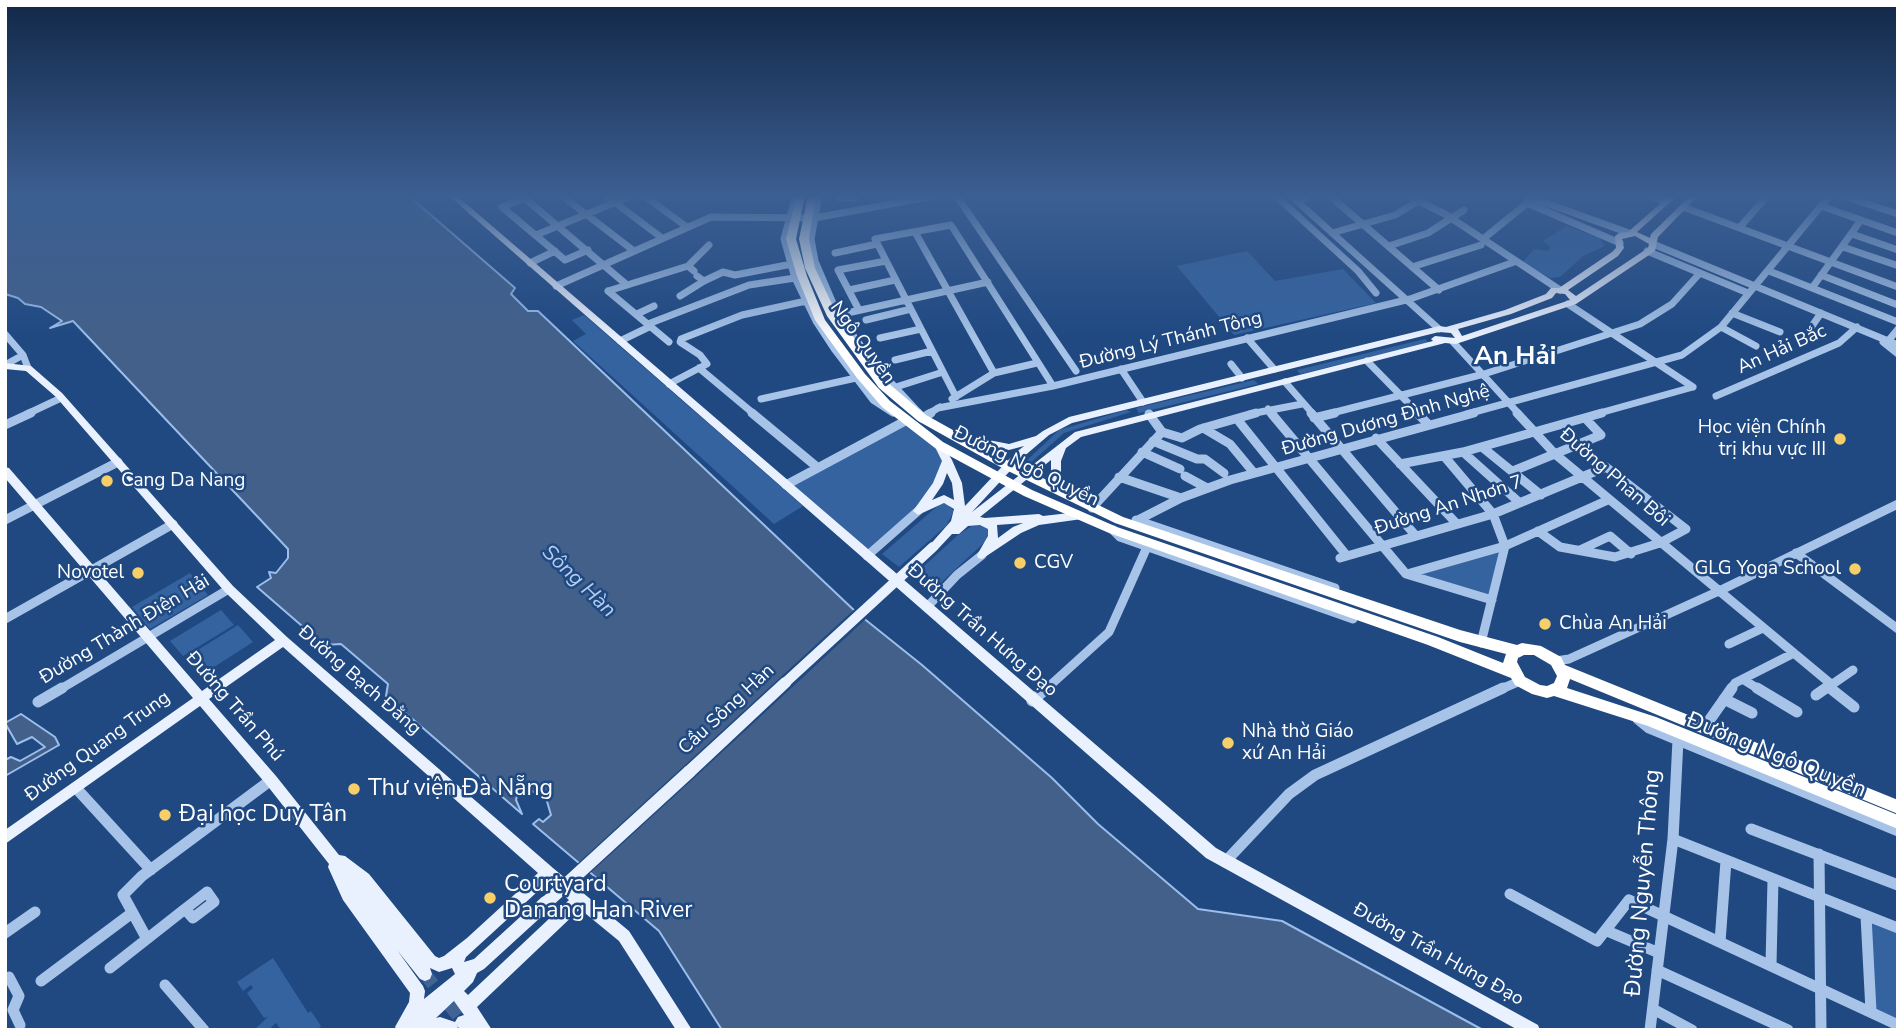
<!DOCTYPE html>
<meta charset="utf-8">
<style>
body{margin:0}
#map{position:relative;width:1903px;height:1035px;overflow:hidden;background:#204982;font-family:"Nunito Sans",sans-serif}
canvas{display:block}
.frame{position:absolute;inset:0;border:7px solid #fff;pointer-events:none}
</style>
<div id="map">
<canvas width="1903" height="1035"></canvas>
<div class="frame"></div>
</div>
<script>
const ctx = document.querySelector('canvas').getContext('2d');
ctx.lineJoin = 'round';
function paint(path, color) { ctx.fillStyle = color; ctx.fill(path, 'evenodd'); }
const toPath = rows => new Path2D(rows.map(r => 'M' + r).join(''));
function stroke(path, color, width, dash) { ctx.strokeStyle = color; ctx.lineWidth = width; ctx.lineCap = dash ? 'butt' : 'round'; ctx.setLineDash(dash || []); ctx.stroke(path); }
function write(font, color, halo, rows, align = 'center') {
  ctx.font = font + ' "Nunito Sans",sans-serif'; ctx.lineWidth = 5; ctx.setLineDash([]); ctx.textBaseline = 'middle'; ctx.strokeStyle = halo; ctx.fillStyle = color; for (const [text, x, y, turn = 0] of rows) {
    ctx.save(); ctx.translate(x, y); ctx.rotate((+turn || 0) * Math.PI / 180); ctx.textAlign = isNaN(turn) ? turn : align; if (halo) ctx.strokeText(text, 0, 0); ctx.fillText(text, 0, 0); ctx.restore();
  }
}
paint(toPath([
 [1567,226,1599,238,1605,246,1583,256,1560,277,1550,278,1522,263,1534,249,1548,251,1551,247,1543,241],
 [1247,251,1275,281,1343,269,1376,303,1234,335,1177,266],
 [584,315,803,506,774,524,573,341,586,334,572,320],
 [1425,339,1429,343,1300,374,1297,370],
 [1254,380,1258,384,1139,413,1136,408],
 [1126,410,1131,412,1064,433,1027,466,1022,465,1059,430],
 [907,420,937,444,947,460,918,511,867,556,786,485],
 [941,503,947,504,954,511,946,526,899,567,882,554],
 [981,525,989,529,987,540,931,592,913,576,958,535,972,526],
 [1502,549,1488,597,1414,575],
 [190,573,208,595,150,629,132,607],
 [221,610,234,625,183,656,170,641],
 [238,625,253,642,200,676,185,658],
 [1869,920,1898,931,1898,1022,1874,1010],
 [273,958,308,1013,311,1011,321,1026,317,1030,281,1030,276,1023,268,1030,254,1030,268,1017,264,1018,247,993,253,988,251,985,243,991,237,982]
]), '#3463a0');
const water = toPath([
 [5,195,408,195,515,288,511,294,528,311,538,311,857,613,922,665,1052,778,1098,824,1198,909,1282,921,1483,1030,722,1030,659,931,533,824,539,819,543,822,551,815,546,798,530,790,518,791,516,800,522,814,386,696,388,684,341,644,324,645,257,587,271,578,269,572,276,573,288,558,288,549,73,321,50,328,62,321,41,307,25,304,18,298,5,294,5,195],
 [21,714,55,737,59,745,5,776,5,760,11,757,20,761,45,747,32,737,17,744,5,723,21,714]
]);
paint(water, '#42608a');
stroke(water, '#9bbeea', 2);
paint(toPath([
 [857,607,868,617,692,780,588,875,576,865]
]), '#204982');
stroke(toPath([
 [425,974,463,1022]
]), '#416495', 13, [13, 7]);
stroke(toPath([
 [521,195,627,285],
 [561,195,634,251],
 [605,195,662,238],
 [643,195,687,227],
 [796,195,784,239,795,278,816,321,835,350,873,400,893,413],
 [819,195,811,239,815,261,838,315,878,369,920,414],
 [956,195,1076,371],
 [1275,195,1358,271,1376,293],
 [1290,195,1439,329],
 [1329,195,1439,290],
 [1406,195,1445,214,1560,290],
 [1524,195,1629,233],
 [1648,195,1666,202],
 [1841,195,1898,214],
 [525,198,502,207,565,260,588,250],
 [840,198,855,198,856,195],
 [1299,202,1309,195],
 [1527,203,1620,243],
 [1821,206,1898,233],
 [1683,207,1898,287],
 [1740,227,1768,195],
 [915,232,994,373],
 [1332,233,1395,215,1420,200],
 [1852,234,1898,250],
 [536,235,633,195],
 [1483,239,1531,200],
 [1653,244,1898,345],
 [1389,246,1428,233,1464,210],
 [1843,247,1896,265],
 [1647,251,1748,293],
 [835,253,877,244],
 [530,263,555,251],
 [688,266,709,245],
 [1412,267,1481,245],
 [1769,271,1898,322],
 [1821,275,1898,305],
 [697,276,704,281,723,272,735,275,792,264],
 [556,286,711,217,814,218,940,195],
 [1812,288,1861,220],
 [849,290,895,280],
 [608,291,688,266,694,271],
 [608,291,669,342],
 [680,296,704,281],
 [1568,304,1693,387],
 [859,310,838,270,886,261],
 [1732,313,1780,332],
 [637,314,654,306],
 [838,315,988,282],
 [866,320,911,309],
 [648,324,749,285,795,278],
 [1721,327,1756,346],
 [1810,329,1821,313],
 [5,334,23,355,28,368],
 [880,338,921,329],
 [1247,338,1274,369],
 [1889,340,1898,329],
 [620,341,651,326],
 [1453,342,1519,414],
 [1883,342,1898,354],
 [895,360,932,351],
 [1367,361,1419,414],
 [1231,364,1242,378],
 [5,365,23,355],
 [699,368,754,414],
 [1121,369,1143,402],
 [1285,382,1313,414],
 [669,384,707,364,700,355,680,342,681,339,742,315,806,301],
 [896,387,943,372],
 [1716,396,1839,343,1857,327],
 [956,397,875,239,951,225,1053,386],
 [761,399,856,378],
 [952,399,994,373,1037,363],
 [938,408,1053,386,1410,299,1514,262],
 [1268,409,1273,414],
 [27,414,61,398],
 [928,414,940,407],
 [1250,414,1302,404],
 [1328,414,1484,374,1640,324,1672,304,1700,273],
 [1467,414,1682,355,1721,327,1830,195],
 [1596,414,1693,387]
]), '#a7c4e8', 7);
stroke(toPath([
 [752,413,817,467],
 [918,413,922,418,931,413],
 [1271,413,1406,574,1492,600],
 [1311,413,1415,535],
 [1417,413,1428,424],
 [1517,413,1555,454,1831,684],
 [1314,418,1335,413],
 [1237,419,1347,556],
 [5,425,31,413],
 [1203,428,1230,444,1254,473],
 [1162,432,1182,438,1200,429,1256,413],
 [1376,438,1456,523],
 [1153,441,1197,459,1205,459,1224,473],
 [1482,447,1541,495],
 [1142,452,1180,469],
 [1463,452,1520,503],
 [1444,456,1493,514,1505,546,1481,643],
 [1400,464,1463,452,1602,413],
 [1513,471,1601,435,1585,418],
 [1185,476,1207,488],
 [1119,477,1181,498],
 [786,485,907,420],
 [1092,508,1162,432,1149,414],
 [5,520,118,462],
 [1136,520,1335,588],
 [1138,520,1181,498,1230,480,1474,413],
 [1113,530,1120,537,1353,619],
 [1580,550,1610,536,1631,554],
 [1796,553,1898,629],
 [867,556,918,511],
 [1340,558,1493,514,1606,467,1686,529,1660,543,1615,557,1560,547,1538,531],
 [1407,574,1505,546,1608,500],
 [928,606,957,575,982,555],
 [5,619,173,524],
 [1729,644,1763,628],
 [1556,661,1569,659,1719,591,1898,504],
 [1744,680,1760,690],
 [1828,686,1833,690],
 [59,690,229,589],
 [1045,690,1109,632,1147,547],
 [1499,690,1520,681],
 [1730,690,1735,683,1794,653],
 [1824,690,1853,670]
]), '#a7c4e8', 9);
stroke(toPath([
 [1757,688,1797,712],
 [1830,688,1854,707],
 [1816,695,1826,688],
 [1724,699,1752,713],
 [1032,701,1047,688],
 [38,702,62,688],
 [1638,719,1649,728,1898,831],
 [1704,728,1732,688],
 [76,788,151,870],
 [1751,829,1898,885],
 [1673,839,1898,928],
 [1819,854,1821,1030],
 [1225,862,1289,794,1315,775,1503,688],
 [207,892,214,902,193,918,185,909,207,892],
 [1510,894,1597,941,1629,900,1898,1025],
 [1866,916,1871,1011],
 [1607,931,1659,953],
 [5,933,35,912],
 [147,939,123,895,142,876,271,780],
 [1720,942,1726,861],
 [1771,964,1773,880],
 [110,968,185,909],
 [1657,970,1788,1030],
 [9,977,19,996,13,1010,20,1025],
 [41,981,132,913],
 [165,985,204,1030],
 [1653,1009,1692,1030],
 [1650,1030,1673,839,1678,740]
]), '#a7c4e8', 11);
paint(toPath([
 [448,195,456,195,1216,848,1538,1025,1540,1030,1518,1030,1206,858,448,195],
 [1670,195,1678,195,1637,232,1650,238,1651,234,1691,195,1699,195,1658,237,1655,251,1576,304,1456,344,1445,343,1081,437,1066,448,1061,461,1061,476,1083,497,1084,500,1083,503,1075,503,1052,480,1051,477,1051,460,980,517,985,518,1039,514,1043,516,1078,512,1083,516,1082,519,1039,525,1021,533,982,559,978,558,977,555,988,536,988,529,980,525,968,526,959,534,952,534,937,550,929,550,928,547,951,521,954,509,944,503,918,515,913,511,933,483,942,461,934,445,936,443,942,443,952,460,962,483,965,506,1014,454,1024,446,1009,450,955,439,953,437,955,435,958,434,1009,444,1036,436,1043,431,1069,417,1439,326,1446,327,1505,310,1546,294,1551,288,1559,288,1612,252,1616,248,1615,236,1619,233,1628,232,1670,195],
 [1635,236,1649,244,1648,248,1576,296,1568,290,1618,256,1624,248,1622,239,1635,236],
 [1556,293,1565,294,1570,300,1462,336,1458,329,1511,314,1552,298,1556,293],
 [1439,332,1451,333,1455,338,1435,336,1431,339,1433,341,1075,432,972,512,1022,458,1049,435,1072,423,1439,332],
 [947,473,952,483,954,500,944,495,932,500,943,484,947,473],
 [1023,523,1013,527,998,538,997,525,1023,523],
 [5,363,31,366,62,393,233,586,287,637,553,868,629,931,692,1030,676,1030,619,941,580,909,477,1007,492,1030,460,1030,455,1022,458,1017,464,1015,454,1001,436,1018,440,1017,455,1022,458,1027,456,1030,397,1030,395,1027,409,1002,410,993,343,900,328,867,329,864,266,784,200,706,5,844,5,830,193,698,5,478,5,467,9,468,202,691,275,640,225,592,56,397,26,371,5,369,5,363],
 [283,647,538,873,467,938,444,956,439,958,435,956,369,874,345,856,339,855,276,776,209,699,283,647],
 [548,882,569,900,468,995,464,991,473,982,477,973,484,969,552,907,554,902,552,897,547,895,542,897,474,959,464,962,466,957,548,882],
 [397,950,420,979,425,981,430,979,432,974,430,968,439,972,452,968,455,974,424,999,425,991,423,986,397,950],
 [786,677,790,678,792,682,790,686,694,776,689,778,684,776,683,772,684,768,782,678,786,677]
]), '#eaf1fe');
paint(toPath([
 [797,195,805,195,796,239,807,276,825,320,865,374,890,401,943,442,1032,490,1117,527,1438,637,1503,663,1506,654,1460,642,1115,523,1004,469,918,421,879,388,827,316,805,268,799,239,808,195,816,195,809,239,815,268,837,315,887,382,926,415,1012,463,1123,517,1460,630,1517,645,1522,643,1541,646,1561,657,1565,665,1898,800,1898,814,1570,679,1567,688,1656,717,1898,815,1898,829,1648,726,1554,696,1547,698,1532,694,1515,685,1511,678,1428,645,1109,533,1024,496,935,448,882,407,857,378,815,320,797,276,786,239,797,195],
 [1524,655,1534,655,1551,665,1557,676,1554,683,1547,686,1540,685,1525,677,1517,662,1518,658,1524,655]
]), '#fff');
stroke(toPath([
 [786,682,933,547]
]), '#eaf1fe', 10);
stroke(toPath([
 [547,902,689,772]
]), '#eaf1fe', 13);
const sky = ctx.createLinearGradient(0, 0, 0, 339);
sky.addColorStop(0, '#122848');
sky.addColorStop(0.58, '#3c5f92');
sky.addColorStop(1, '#3c5f9200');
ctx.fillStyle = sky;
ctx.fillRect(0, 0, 1903, 339);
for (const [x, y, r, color] of [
 [1840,439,7,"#f6cf68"],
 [107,481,7,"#f6cf68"],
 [1020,563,7,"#f6cf68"],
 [1855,569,7,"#f6cf68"],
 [138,573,7,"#f6cf68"],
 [1545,624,7,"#f6cf68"],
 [1228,743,7,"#f6cf68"],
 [354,789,7,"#f6cf68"],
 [165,815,7,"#f6cf68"],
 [490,898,7,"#f6cf68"]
]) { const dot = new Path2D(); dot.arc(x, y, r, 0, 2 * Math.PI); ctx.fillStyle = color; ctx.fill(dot); stroke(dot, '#204982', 2.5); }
write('19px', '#fff', '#204982', [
 ["Đường Lý Thánh Tông",1171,341,-14],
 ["Ngô Quyền",862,343,54],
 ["An Hải Bắc",1782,350,-24],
 ["Đường Dương Đình Nghệ",1386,421,-16],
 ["Đường Ngô Quyền",1026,467,26],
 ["Đường Phan Bôi",1614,478,41],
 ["Đường An Nhơn 7",1449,506,-18],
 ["Đường Thành Điện Hải",125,630,-31],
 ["Đường Trần Hưng Đạo",982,631,41],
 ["Đường Bạch Đằng",359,681,41],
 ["Đường Trần Phú",234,707,49],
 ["Cầu Sông Hàn",727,710,-43],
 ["Đường Quang Trung",98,747,-36],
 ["Đường Trần Hưng Đạo",1438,955,29]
]);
write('19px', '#fff', '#204982', [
 ["Học viện Chính",1826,428,"right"],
 ["trị khu vực III",1826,450,"right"],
 ["Cang Da Nang",121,481],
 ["CGV",1034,563],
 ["GLG Yoga School",1841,569,"right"],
 ["Novotel",124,573,"right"],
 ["Chùa An Hải",1559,624],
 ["Nhà thờ Giáo",1242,732],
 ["xứ An Hải",1242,754]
], 'left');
write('italic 21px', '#b3cef0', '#204982', [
 ["Sông Hàn",578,582,44]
]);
write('23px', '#fff', '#204982', [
 ["Đường Ngô Quyền",1776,756,22],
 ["Đường Nguyễn Thông",1644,883,-85]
]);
write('23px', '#fff', '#204982', [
 ["Thư viện Đà Nẵng",368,789],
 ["Đại học Duy Tân",179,815],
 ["Courtyard",504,885],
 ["Danang Han River",504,911]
], 'left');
write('bold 26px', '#fff', '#204982', [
 ["An Hải",1515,358]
]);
</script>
